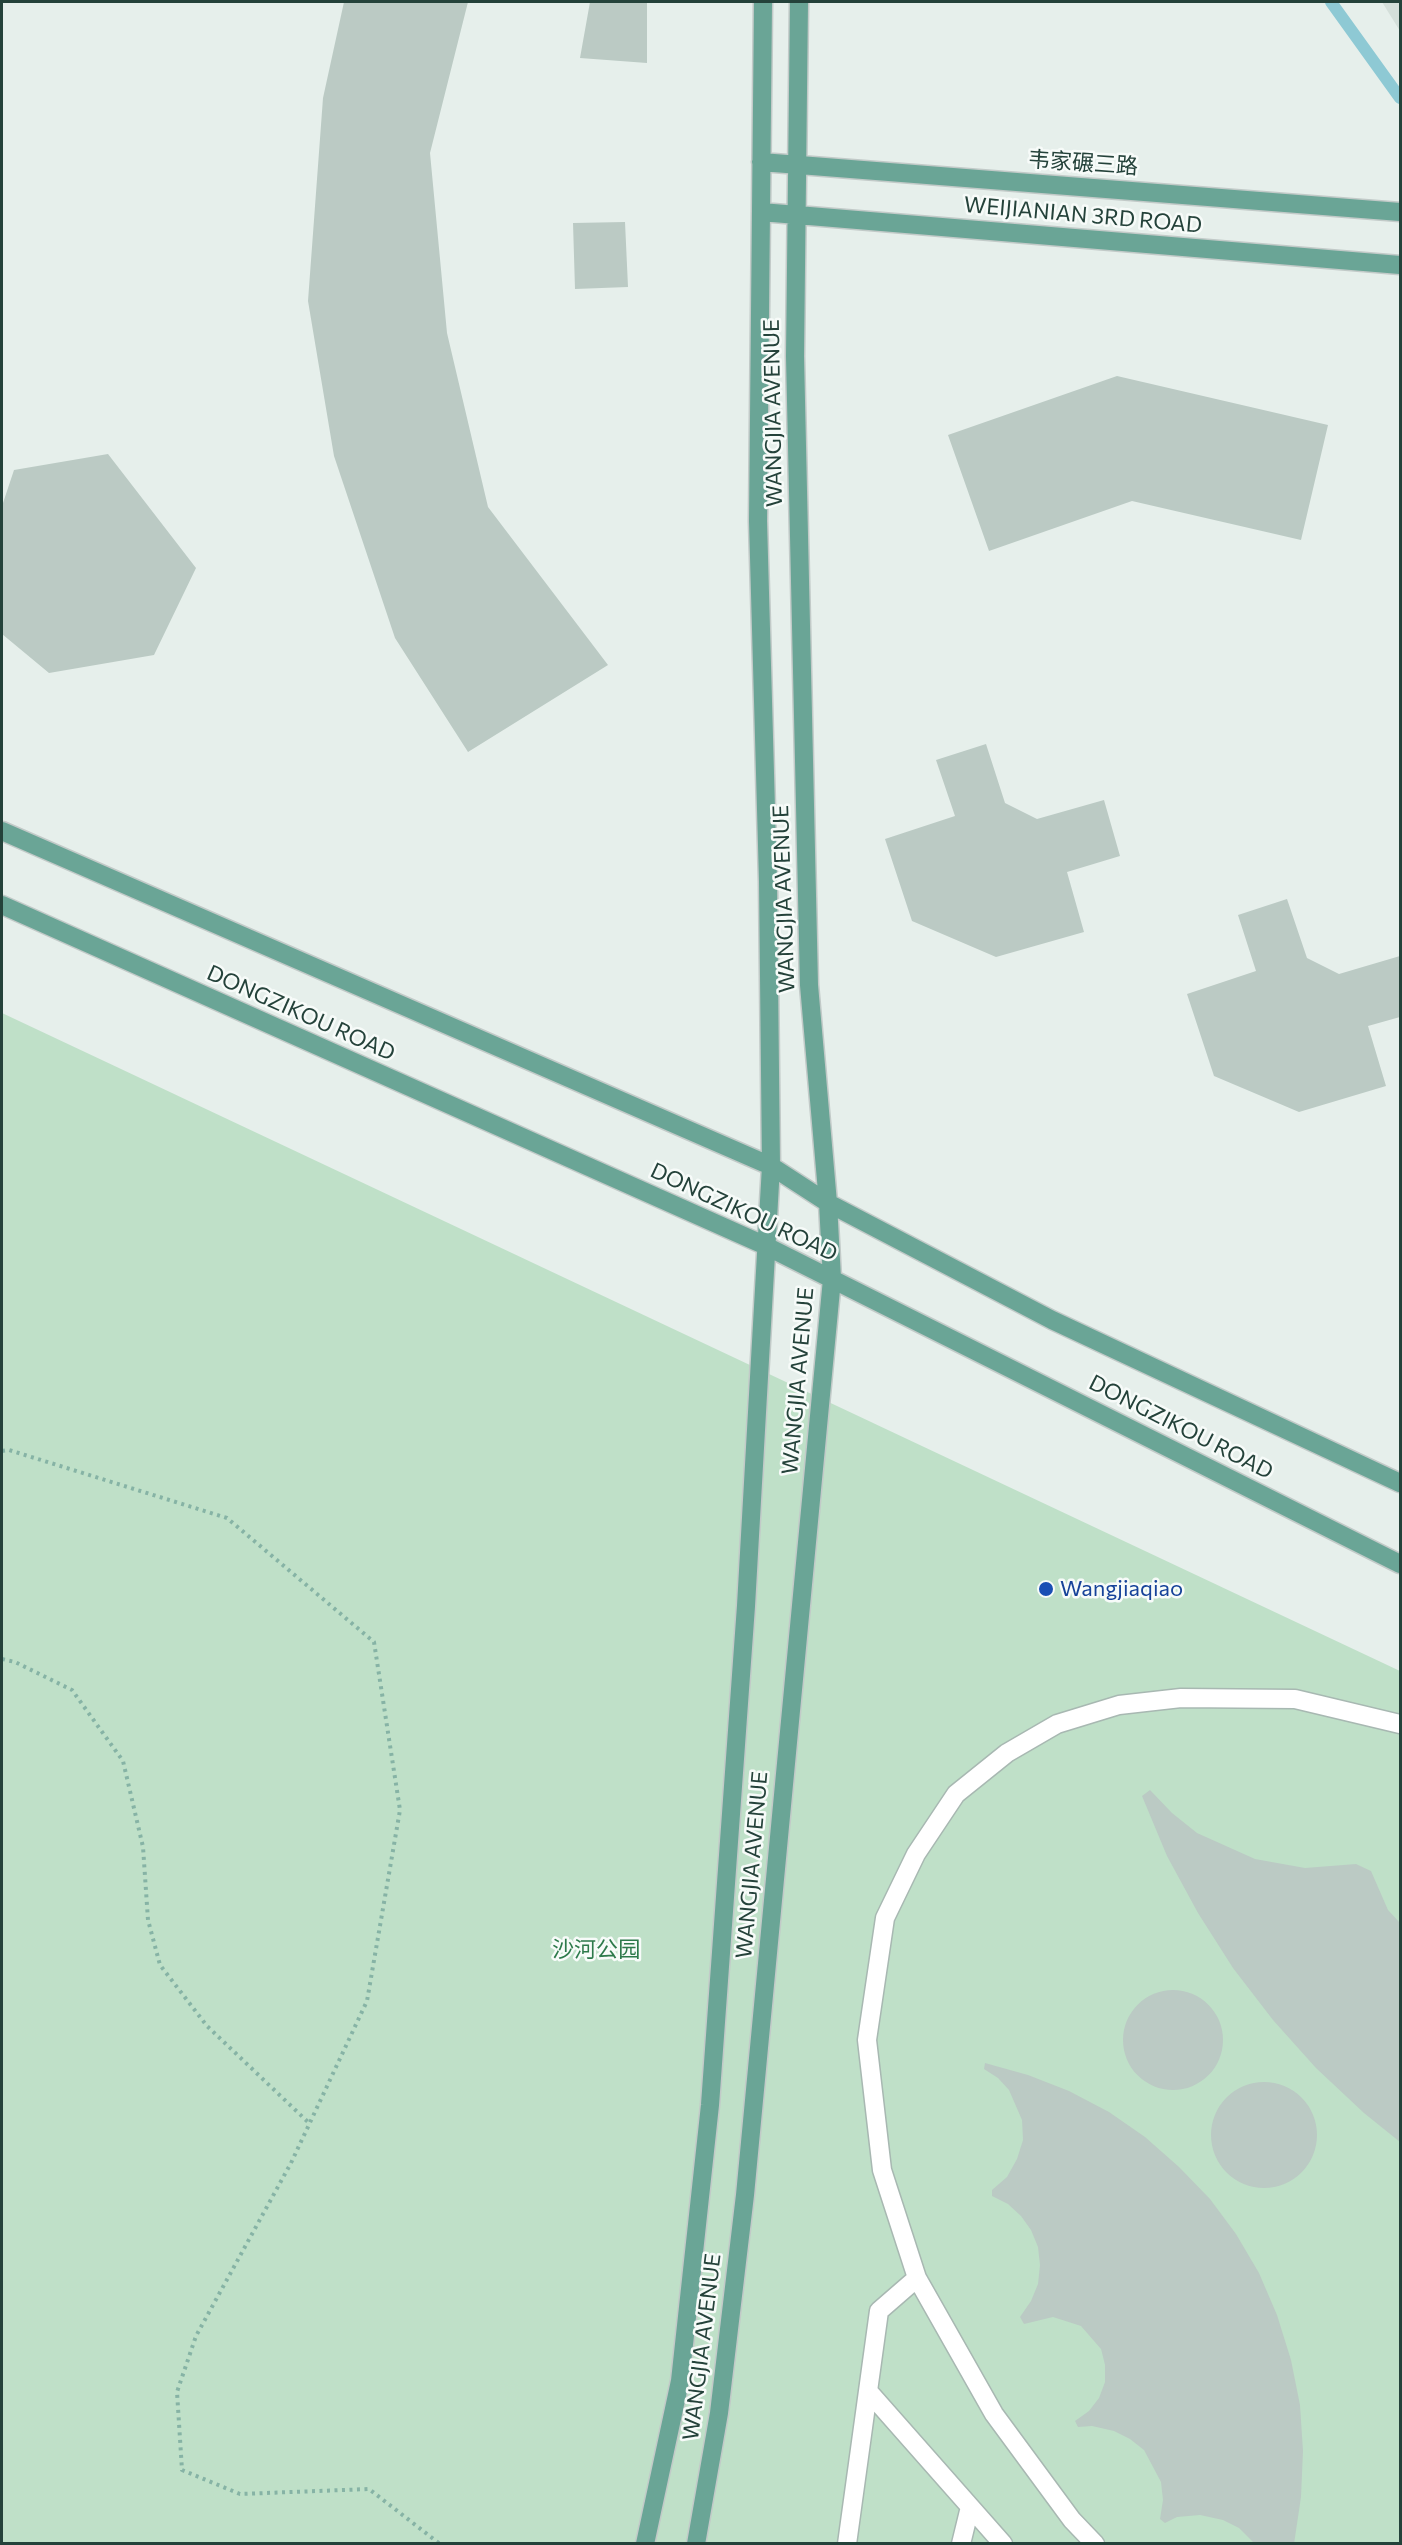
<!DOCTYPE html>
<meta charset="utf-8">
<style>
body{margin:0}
#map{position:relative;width:1402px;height:2545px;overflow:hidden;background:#e6efeb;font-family:Commissioner,sans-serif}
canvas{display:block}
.frame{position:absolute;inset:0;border:3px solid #24423a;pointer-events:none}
</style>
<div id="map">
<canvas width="1402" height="2545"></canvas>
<div class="frame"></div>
</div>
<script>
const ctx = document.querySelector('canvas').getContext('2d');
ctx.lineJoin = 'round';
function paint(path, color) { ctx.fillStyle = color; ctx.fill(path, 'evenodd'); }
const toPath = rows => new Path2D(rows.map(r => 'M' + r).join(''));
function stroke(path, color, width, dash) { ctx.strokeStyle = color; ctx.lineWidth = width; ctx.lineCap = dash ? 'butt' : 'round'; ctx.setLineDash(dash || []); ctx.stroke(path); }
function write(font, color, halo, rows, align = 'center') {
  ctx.font = font + ' Commissioner,"Noto Sans SC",sans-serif'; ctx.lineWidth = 5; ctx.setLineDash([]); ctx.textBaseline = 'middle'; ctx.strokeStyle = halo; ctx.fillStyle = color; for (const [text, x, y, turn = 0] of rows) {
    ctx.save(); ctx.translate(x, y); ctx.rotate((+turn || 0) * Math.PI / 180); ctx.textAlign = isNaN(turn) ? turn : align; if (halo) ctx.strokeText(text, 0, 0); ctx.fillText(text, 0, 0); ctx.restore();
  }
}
paint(toPath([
 [1382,2,1400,2,1400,31]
]), '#d4dfda');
paint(toPath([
 [2,1013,1400,1671,1400,2543,2,2544]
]), '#bfe0c8');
stroke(toPath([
 [1331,2,1400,98]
]), '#8ec9d4', 12);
paint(toPath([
 [344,2,468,2,430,153,447,333,488,507,608,665,468,752,395,638,334,456,308,301,323,98],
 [590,2,647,2,647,63,580,58],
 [625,222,628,287,575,289,573,223],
 [1117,376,1328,425,1301,540,1132,501,989,551,948,435],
 [108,454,196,568,154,655,49,673,2,634,2,506,14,470],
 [986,744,1005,803,1037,819,1104,800,1120,856,1067,872,1084,932,996,957,912,921,885,839,955,816,936,760],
 [1287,899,1307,958,1339,974,1400,956,1400,1017,1368,1026,1386,1086,1299,1112,1214,1076,1187,994,1256,971,1238,915],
 [1150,1790,1172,1813,1197,1833,1255,1859,1305,1868,1356,1864,1371,1871,1388,1910,1400,1923,1400,2142,1364,2113,1316,2068,1273,2020,1233,1968,1198,1913,1167,1856,1142,1796],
 '1123 2040a50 50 0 1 1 100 0a50 50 0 1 1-100 0Z',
 [985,2063,1028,2075,1069,2091,1109,2112,1145,2137,1179,2167,1210,2199,1236,2234,1259,2273,1277,2315,1291,2360,1300,2405,1303,2451,1301,2497,1294,2544,1255,2544,1239,2528,1223,2520,1200,2515,1177,2517,1165,2523,1160,2519,1163,2500,1161,2482,1144,2450,1130,2439,1114,2431,1092,2426,1078,2427,1075,2421,1089,2411,1099,2398,1105,2382,1105,2365,1101,2349,1081,2326,1053,2317,1024,2324,1020,2317,1031,2301,1038,2284,1040,2265,1038,2247,1031,2230,1021,2216,1008,2204,992,2196,992,2190,1007,2177,1017,2159,1023,2140,1022,2120,1009,2090,998,2078,984,2069],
 '1211 2135a53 53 0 1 1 106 0a53 53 0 1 1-106 0Z'
]), '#bbcac4');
const minor = toPath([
 [868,2391,1003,2544],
 [847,2544,879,2311,917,2278],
 [961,2544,970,2507],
 [1095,2544,1072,2520,994,2414,917,2278,882,2170,867,2040,885,1918,916,1854,956,1794,1007,1753,1057,1724,1119,1705,1181,1698,1295,1699,1400,1724]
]);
const major = toPath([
 [761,162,1400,212],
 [761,212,1400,265],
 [2,831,771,1166,828,1203,1052,1320,1400,1483],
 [2,905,764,1245,1400,1564],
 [645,2544,680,2381,710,2105,746,1606,771,1166,768,881,758,521,763,2],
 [696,2544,719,2413,745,2195,832,1279,828,1203,809,985,795,356,799,2]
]);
stroke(minor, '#a8b8b2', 21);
stroke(major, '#c2cac8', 21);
stroke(toPath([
 [2,1451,9,1450,227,1518,374,1642,400,1810,367,2001,291,2163,196,2336,177,2392,182,2470,240,2494,369,2489,440,2544],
 [2,1659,15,1662,72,1690,123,1761,143,1847,148,1920,160,1965,207,2026,309,2123]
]), '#86b3a5', 4, [3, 4.5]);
stroke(minor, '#fff', 18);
stroke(major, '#6aa596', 18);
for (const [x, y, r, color] of [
 [1046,1589,8,"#1a4fb4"]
]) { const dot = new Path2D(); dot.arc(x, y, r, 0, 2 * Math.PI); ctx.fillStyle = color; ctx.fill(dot); stroke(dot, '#f7fbf9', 2); }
write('22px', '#24423a', '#f7fbf9', [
 ["韦家碾三路",1083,163,4],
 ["WEIJIANIAN 3RD ROAD",1083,215,5],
 ["WANGJIA AVENUE",773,413,-91],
 ["WANGJIA AVENUE",784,899,-92],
 ["DONGZIKOU ROAD",301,1013,24],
 ["DONGZIKOU ROAD",744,1212,25],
 ["WANGJIA AVENUE",798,1381,-85],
 ["DONGZIKOU ROAD",1181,1427,27],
 ["WANGJIA AVENUE",752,1865,-85],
 ["WANGJIA AVENUE",702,2347,-83]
]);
write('22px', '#164399', '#f7fbf9', [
 ["Wangjiaqiao",1060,1589]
], 'left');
write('22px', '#2d7a4b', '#f7fbf9', [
 ["沙河公园",596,1950]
]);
</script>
